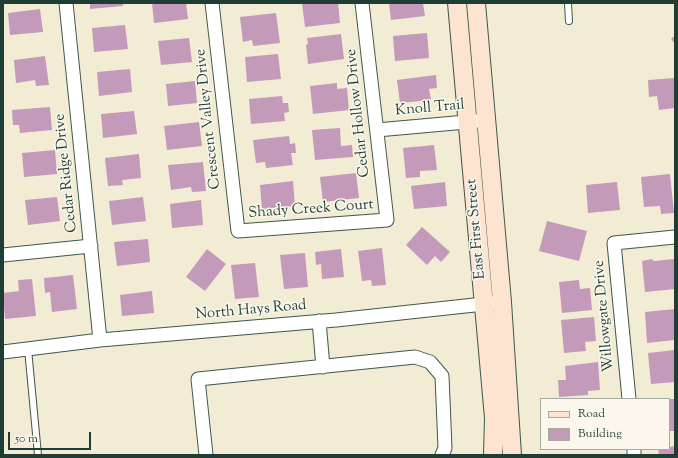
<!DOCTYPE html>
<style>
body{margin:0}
#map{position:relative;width:678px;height:458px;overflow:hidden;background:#f2ecd4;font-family:"Sorts Mill Goudy",serif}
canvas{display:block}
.frame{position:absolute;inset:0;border:4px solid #1f3d34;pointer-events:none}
.legend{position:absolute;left:540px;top:398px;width:130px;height:52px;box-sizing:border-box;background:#fbf7ec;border:1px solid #a3ada2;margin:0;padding:5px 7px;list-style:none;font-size:12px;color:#1f3d34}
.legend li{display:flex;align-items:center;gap:8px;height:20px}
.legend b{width:20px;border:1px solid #a3ada2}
.scale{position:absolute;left:8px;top:432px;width:83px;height:18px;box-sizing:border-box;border:2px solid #1f3d34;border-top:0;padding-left:5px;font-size:12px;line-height:14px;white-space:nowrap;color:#1f3d34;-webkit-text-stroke:3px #fbf7ec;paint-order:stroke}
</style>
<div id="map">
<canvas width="678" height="458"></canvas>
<div class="frame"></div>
<ul class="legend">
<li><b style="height:5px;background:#fde4d0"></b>Road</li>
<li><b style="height:11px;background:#c49abb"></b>Building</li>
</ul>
<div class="scale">50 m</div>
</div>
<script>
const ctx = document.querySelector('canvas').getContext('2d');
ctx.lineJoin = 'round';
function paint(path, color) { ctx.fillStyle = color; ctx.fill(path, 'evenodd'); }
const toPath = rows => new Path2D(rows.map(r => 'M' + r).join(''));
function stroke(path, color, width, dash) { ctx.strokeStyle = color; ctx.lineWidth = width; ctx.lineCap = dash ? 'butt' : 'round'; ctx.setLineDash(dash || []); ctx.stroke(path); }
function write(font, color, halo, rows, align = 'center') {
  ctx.font = font + ' "Sorts Mill Goudy",serif'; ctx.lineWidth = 3; ctx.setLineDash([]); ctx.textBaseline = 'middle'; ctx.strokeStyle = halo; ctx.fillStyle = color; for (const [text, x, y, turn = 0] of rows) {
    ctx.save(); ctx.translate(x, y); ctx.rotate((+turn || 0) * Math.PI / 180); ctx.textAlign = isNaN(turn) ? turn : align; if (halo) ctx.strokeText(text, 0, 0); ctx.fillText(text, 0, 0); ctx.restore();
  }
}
paint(toPath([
 [90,3,123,3,123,6,90,9],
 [152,3,186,3,188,19,154,23],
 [302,3,338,3,340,23,305,27],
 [389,3,423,3,425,16,391,20],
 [40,9,43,32,10,35,8,13],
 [276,13,280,43,253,46,252,40,243,42,240,17],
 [125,25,128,49,94,52,92,28],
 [427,33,429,58,395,61,393,36],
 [341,34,344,59,308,64,306,45,308,44,307,38],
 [675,35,675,44,671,39],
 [189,38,192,62,161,65,158,41],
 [278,54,281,79,247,82,245,57],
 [45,56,49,85,36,86,35,80,16,83,14,60],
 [130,69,132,92,99,96,97,72],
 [436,75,437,88,429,89,431,100,400,103,397,80],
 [675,78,675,108,659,110,657,96,649,97,648,80],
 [195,81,197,103,168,106,166,84],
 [337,83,337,89,347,88,349,110,313,114,310,86],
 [282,96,283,103,288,103,289,112,284,113,285,121,251,124,249,99],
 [50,107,52,130,20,133,19,125,13,125,12,110],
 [134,111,137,134,103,138,101,114],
 [199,122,202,146,167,150,164,126],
 [340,128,341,146,352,145,353,157,315,160,312,130],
 [289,136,290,144,295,143,296,153,291,153,293,165,266,168,265,162,256,163,253,140],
 [434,145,437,170,420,171,420,177,406,178,403,148],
 [55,150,57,174,24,177,22,153],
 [139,154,141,178,122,180,123,185,108,186,105,158],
 [203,162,206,191,192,192,191,187,171,190,168,165],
 [356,173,359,198,323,202,320,177],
 [670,174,674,213,661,214,660,206,644,207,641,177],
 [293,181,295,206,262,209,260,185],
 [445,182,447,206,414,209,411,186],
 [617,182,620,210,588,213,586,185],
 [57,197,60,221,28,225,25,200],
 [143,197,146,221,112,225,109,201],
 [201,200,203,225,172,228,170,204],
 [547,221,587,231,579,261,539,251],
 [422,227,450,252,441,262,435,256,427,265,406,245],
 [148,239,150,262,117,266,114,242],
 [382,248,386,285,372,286,371,280,362,281,358,251],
 [207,249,226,264,205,291,186,277],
 [341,249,344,277,322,279,321,264,316,265,315,252],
 [305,253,308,287,284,289,280,255],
 [652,259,653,261,675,259,675,289,645,292,642,261],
 [255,263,259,297,235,299,231,265],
 [73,275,77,309,52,312,50,292,45,293,44,278],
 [32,279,36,316,5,319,3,293,19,291,18,280],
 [579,280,580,289,590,288,592,310,562,313,559,282],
 [152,291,154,313,122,316,120,295],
 [675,309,675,340,647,343,645,312],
 [594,317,596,341,585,342,586,351,564,353,561,320],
 [675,350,675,382,651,384,648,353],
 [598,362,600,390,588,391,588,395,559,397,558,380,566,380,565,366],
 [669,399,675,399,675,431,669,431],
 [675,446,675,455,659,455,658,449,669,449,669,447]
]), '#c49abb');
const service = toPath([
 [568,3,569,21],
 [28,349,38,455]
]);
const minor = toPath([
 [66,3,100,340],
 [212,3,238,231,387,220,362,3],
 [377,130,477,121],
 [3,255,91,246],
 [319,321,323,367],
 [3,352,100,340,336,320,493,303],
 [629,399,614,243,675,237],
 [634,449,634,455],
 [206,455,198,379,415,357,430,362,442,376,445,448,442,455]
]);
const secondary = toPath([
 [457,3,494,418,493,455],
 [476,3,502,302,512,455]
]);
stroke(service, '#3f574c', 8);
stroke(minor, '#3f574c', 15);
stroke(secondary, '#3f574c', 20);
stroke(service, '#fff', 6);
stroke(minor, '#fff', 13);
stroke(secondary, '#fde4d0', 18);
write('15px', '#1f3d34', '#fbf7ec', [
 ["Knoll Trail",430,109,-5],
 ["Cedar Hollow Drive",359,113,-96],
 ["Crescent Valley Drive",209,119,-96],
 ["Cedar Ridge Drive",67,173,-96],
 ["Shady Creek Court",311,210,-4],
 ["East First Street",477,229,-95],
 ["North Hays Road",251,311,-5],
 ["Willowgate Drive",605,316,-95]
]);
</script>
